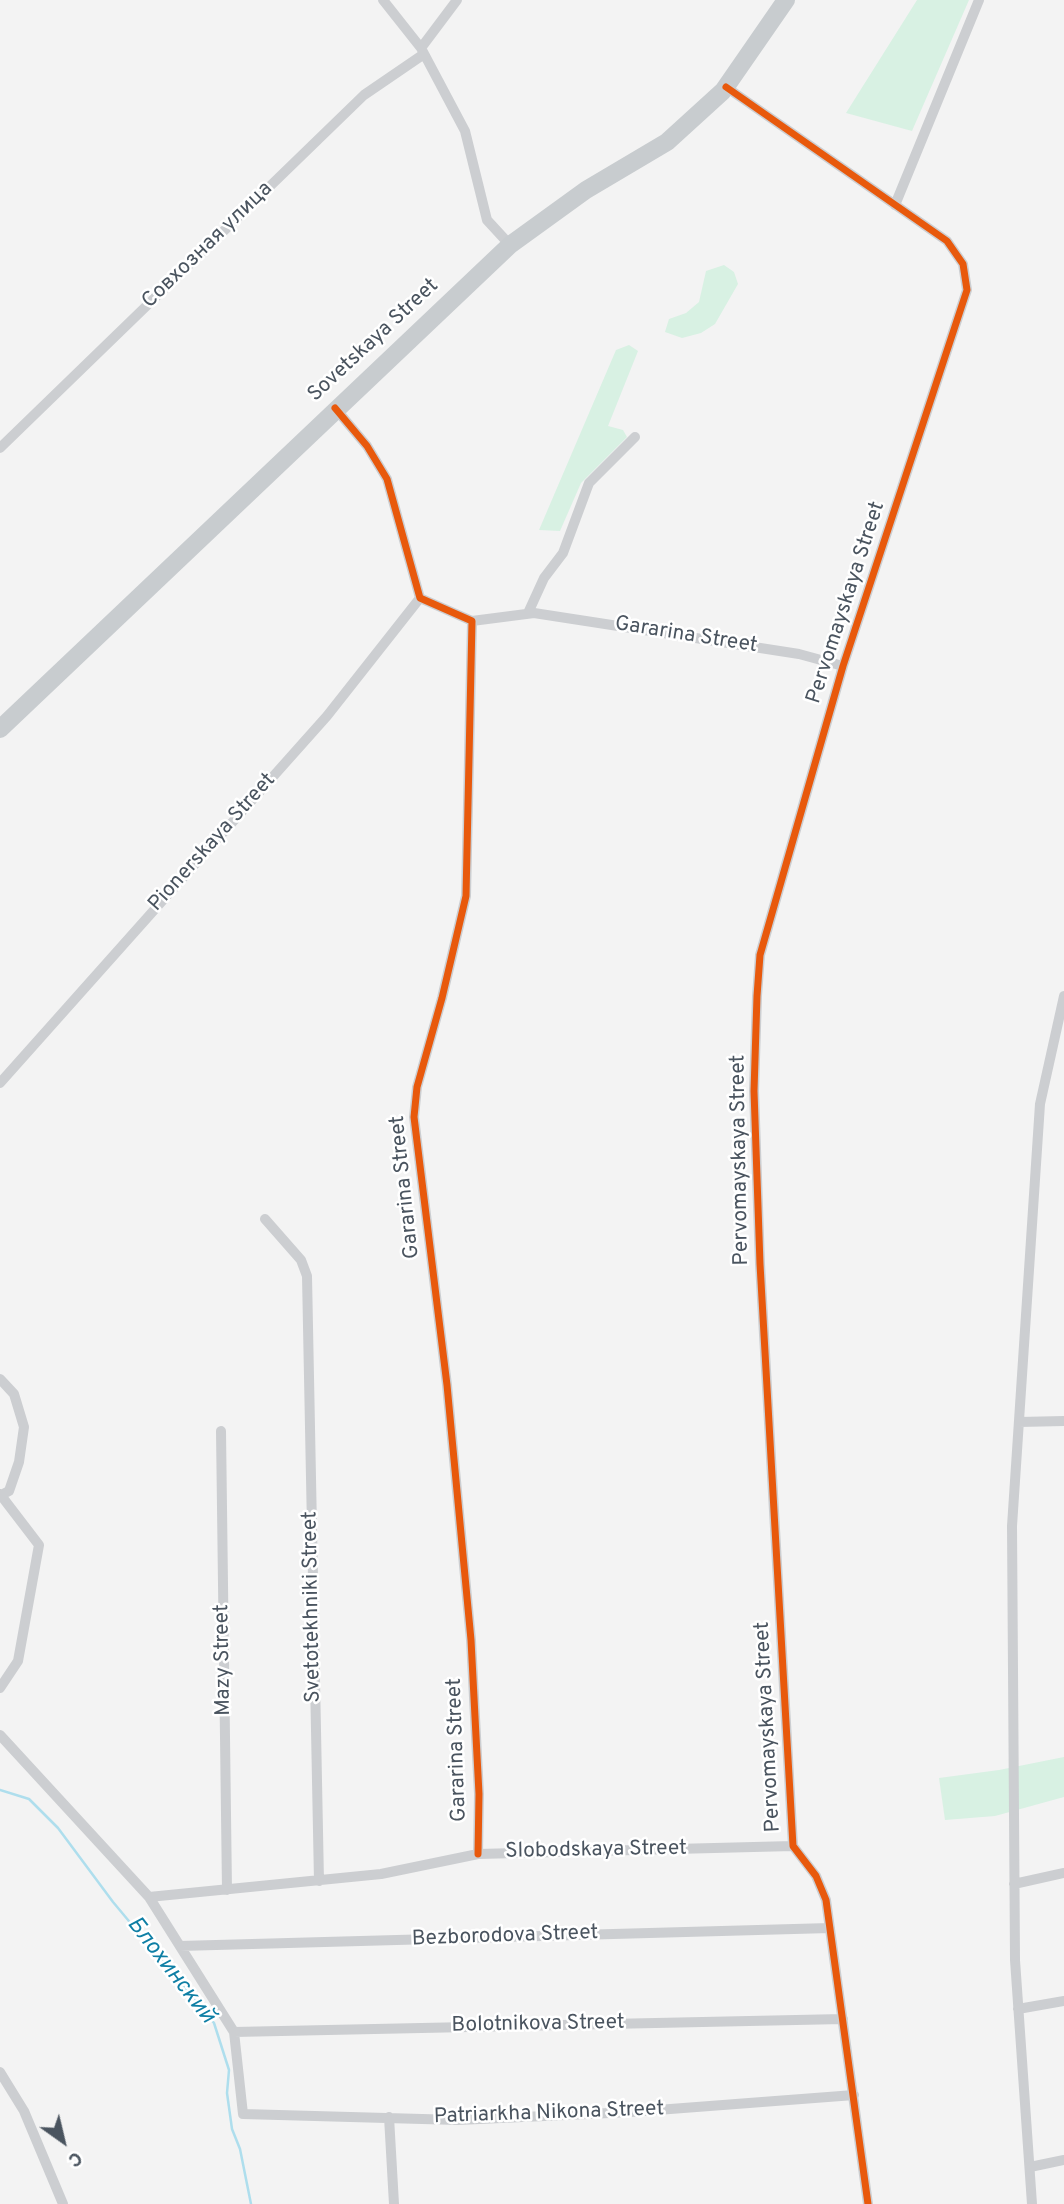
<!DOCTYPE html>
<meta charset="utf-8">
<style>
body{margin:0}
#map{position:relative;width:1064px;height:2204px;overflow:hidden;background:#f3f3f3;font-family:Overpass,sans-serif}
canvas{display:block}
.north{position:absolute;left:28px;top:2106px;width:70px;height:70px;-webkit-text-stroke:5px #fff;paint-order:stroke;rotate:146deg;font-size:19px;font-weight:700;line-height:28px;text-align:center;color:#4a545f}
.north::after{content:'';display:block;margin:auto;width:24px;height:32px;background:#4a545f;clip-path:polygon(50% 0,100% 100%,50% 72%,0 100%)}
</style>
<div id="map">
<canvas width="1064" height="2204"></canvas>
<div class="north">С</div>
</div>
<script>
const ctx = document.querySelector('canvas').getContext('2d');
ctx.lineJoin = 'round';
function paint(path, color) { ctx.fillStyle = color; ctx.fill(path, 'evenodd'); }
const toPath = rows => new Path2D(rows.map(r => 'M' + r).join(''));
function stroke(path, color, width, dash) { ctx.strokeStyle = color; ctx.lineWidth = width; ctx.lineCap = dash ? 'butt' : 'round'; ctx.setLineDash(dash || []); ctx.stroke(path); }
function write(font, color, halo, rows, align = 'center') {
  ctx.font = font + ' Overpass,sans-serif'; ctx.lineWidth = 5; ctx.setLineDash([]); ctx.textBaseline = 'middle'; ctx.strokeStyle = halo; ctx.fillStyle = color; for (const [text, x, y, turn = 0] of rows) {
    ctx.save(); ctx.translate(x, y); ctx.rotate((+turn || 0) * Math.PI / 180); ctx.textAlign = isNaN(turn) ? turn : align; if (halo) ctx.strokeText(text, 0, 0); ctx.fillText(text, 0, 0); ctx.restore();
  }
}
paint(toPath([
 [917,0,969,0,912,131,846,113],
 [724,265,734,272,738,284,715,324,701,333,682,338,665,332,669,319,686,313,699,302,706,271],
 [629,345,638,351,608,426,623,430,627,437,581,483,560,531,539,530,616,350],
 [1064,1757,1064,1797,995,1816,945,1820,939,1778,999,1770]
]), '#d8f1e3');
stroke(toPath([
 [0,1790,29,1799,58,1828,113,1902,214,2023,229,2070,227,2093,232,2129,240,2149,251,2204]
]), '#aedeed', 2.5);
stroke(toPath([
 [383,0,421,48,465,131,487,220,510,245],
 [421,48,457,0],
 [726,87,947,241,963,264,967,290,843,666,760,955,757,996,754,1091,760,1264,793,1846,816,1876,826,1900,868,2204],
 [895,205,979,0],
 [335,408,367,446,387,479,420,598,472,621,466,896,442,998,417,1087,414,1117,447,1385,471,1640,479,1794,478,1854],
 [0,448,364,95,424,54],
 [528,613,544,578,563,553,589,483,635,437],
 [472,621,534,613,799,654,843,666],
 [0,1083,327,716,420,598],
 [265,1219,301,1260,307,1276,319,1881],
 [0,1379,14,1394,24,1427,19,1462,9,1491,1,1495],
 [1019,1422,1064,1421],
 [221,1431,227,1890],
 [0,1494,39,1545,18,1661,0,1688],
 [0,1735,149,1897,234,2032,243,2114,458,2120,631,2112,854,2095],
 [1014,1884,1064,1873],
 [149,1897,381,1874,478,1854,793,1846],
 [180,1946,830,1928],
 [1018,2009,1064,2001],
 [234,2032,843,2019],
 [0,2072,24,2111,63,2204],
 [389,2117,394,2204],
 [1030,2167,1064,2160],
 [1032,2204,1015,1960,1012,1526,1040,1104,1064,996]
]), '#ccced1', 10);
stroke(toPath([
 [0,729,510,245,586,190,667,142,723,91,786,0]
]), '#c8cccf', 18);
stroke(toPath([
 [726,87,947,241,963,264,967,290,843,666,760,955,757,996,754,1091,760,1264,793,1846,816,1876,826,1900,868,2204],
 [335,408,367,446,387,479,420,598,472,621,466,896,442,998,417,1087,414,1117,447,1385,471,1640,479,1794,478,1854]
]), '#e8590c', 7);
write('21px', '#4a545f', '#fff', [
 ["Совхозная улица",208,246,-44],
 ["Sovetskaya Street",374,341,-43],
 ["Pervomayskaya Street",847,603,-72],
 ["Gararina Street",686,636,9],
 ["Pionerskaya Street",213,843,-48],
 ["Pervomayskaya Street",741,1160,-91],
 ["Gararina Street",406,1187,-96],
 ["Svetotekhniki Street",313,1607,-91],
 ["Mazy Street",224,1660,-91],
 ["Pervomayskaya Street",769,1727,-93],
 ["Gararina Street",458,1750,-92],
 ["Slobodskaya Street",596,1851,-1],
 ["Bezborodova Street",505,1937,-2],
 ["Bolotnikova Street",538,2025,-1],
 ["Patriarkha Nikona Street",549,2114,-2]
]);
write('italic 23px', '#0f7fa5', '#fff', [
 ["Блохинский",170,1971,52]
]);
</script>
